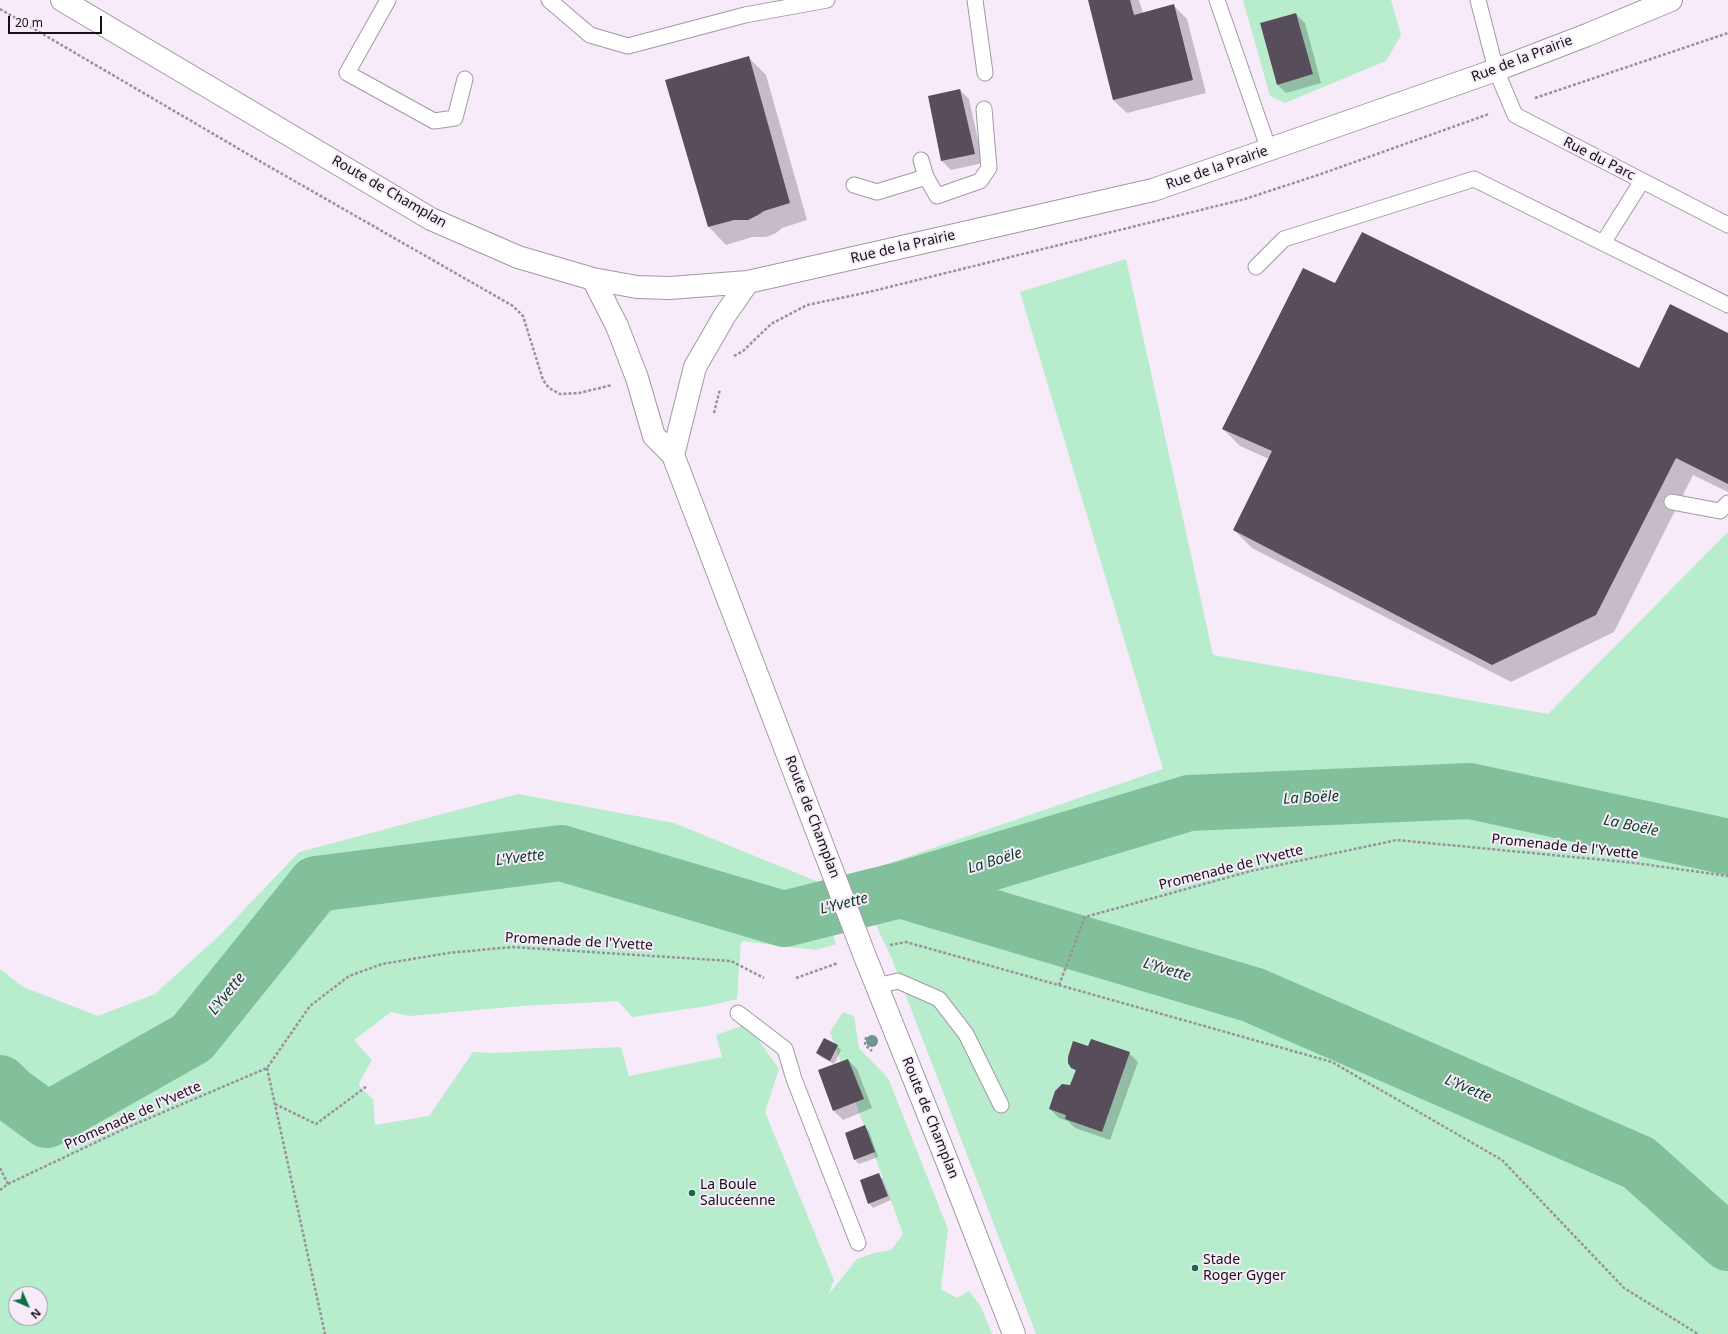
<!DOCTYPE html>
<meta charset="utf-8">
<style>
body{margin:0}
#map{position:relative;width:1728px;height:1334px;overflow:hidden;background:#f7ebfa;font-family:"Noto Sans",sans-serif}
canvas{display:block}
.north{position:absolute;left:8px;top:1286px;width:40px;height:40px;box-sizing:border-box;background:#f7ebfa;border:1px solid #9d949f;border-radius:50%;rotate:135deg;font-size:11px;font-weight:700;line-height:16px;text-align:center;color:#151116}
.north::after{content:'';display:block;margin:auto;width:14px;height:18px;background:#0d7047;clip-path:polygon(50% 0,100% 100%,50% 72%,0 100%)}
.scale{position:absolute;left:8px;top:16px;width:94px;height:18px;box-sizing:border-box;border:2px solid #151116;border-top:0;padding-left:5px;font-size:12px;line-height:14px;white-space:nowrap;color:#151116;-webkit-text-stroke:3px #f7ebfa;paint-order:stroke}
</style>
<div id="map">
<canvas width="1728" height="1334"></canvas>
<div class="north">N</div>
<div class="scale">20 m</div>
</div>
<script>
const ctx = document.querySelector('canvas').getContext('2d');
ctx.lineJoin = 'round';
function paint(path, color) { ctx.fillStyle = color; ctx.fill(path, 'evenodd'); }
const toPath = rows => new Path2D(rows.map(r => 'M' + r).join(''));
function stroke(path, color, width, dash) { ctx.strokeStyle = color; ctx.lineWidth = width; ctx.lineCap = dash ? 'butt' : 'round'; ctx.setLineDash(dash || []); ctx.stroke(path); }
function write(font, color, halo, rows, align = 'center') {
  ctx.font = font + ' "Noto Sans",sans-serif'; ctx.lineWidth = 4; ctx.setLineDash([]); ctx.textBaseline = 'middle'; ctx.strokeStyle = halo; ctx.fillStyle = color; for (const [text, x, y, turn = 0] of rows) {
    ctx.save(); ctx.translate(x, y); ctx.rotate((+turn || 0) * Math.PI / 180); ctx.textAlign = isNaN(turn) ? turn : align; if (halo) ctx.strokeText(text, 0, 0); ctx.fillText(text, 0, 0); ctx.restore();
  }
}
paint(toPath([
 [1243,0,1391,0,1401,35,1386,61,1285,103,1270,96],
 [1296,13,1313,74,1277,85,1260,23],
 [1126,259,1213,655,1548,714,1728,532,1728,1334,1036,1334,891,957,880,934,855,872,881,866,1163,769,1020,292],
 [518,794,674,823,816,881,836,944,816,950,741,941,737,999,708,1006,632,1017,618,1001,522,1006,409,1016,391,1012,354,1040,372,1060,359,1083,360,1087,373,1099,375,1125,429,1116,473,1052,493,1053,621,1047,629,1076,722,1057,716,1035,742,1026,757,1038,779,1069,765,1112,834,1280,828,1295,857,1259,874,1253,891,1250,903,1234,830,1032,843,1012,854,1016,859,1048,888,1078,948,1229,941,1289,957,1298,969,1291,981,1307,992,1334,0,1334,0,969,23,987,98,1016,155,994,220,935,299,852],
 [16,1294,40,1294,40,1318,16,1318]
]), '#b7eccc');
paint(toPath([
 [1089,0,1139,0,1143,13,1174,6,1187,19,1206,93,1127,113,1113,100],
 [1296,14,1305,23,1321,83,1286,93,1277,84],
 [748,57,766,75,807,220,782,228,776,233,766,237,752,237,726,245,709,227,666,81],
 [960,90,969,99,983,163,951,170,942,161],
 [1336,285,1640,369,1728,334,1728,492,1693,475,1614,632,1511,682,1252,548,1234,530,1269,459,1240,446,1223,429],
 [837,1046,841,1050,834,1064,821,1057,817,1053],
 [1089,1047,1129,1053,1138,1062,1110,1140,1075,1128,1068,1121,1059,1118,1050,1109,1071,1086,1077,1072,1072,1067],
 [848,1060,857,1069,872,1108,843,1120,834,1111],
 [865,1127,869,1131,878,1157,859,1164,855,1160,846,1134],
 [878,1175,883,1179,891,1200,873,1208,869,1203]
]), '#0003');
stroke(toPath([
 [0,1106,11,1094]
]), '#82c09c', 9);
stroke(toPath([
 [900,890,1253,995,1639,1163,1728,1243],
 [0,1083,11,1094,47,1120,192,1038,316,884,561,853,784,919,900,890,1189,803,1470,791,1728,847]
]), '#82c09c', 56);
paint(toPath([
 [1088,0,1130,0,1134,15,1174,4,1193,80,1113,100],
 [1296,13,1313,74,1277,85,1260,23],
 [749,56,790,203,764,211,758,215,748,220,734,220,708,227,665,80],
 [960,89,975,154,941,161,928,96],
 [1362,232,1639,368,1670,304,1728,333,1728,484,1676,458,1596,615,1492,665,1233,530,1272,451,1222,429,1303,268,1335,283],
 [824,1038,838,1045,830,1061,816,1053],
 [1091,1039,1130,1052,1102,1132,1065,1119,1066,1115,1049,1109,1055,1091,1062,1084,1070,1085,1076,1070,1071,1068,1068,1063,1068,1057,1073,1041,1088,1046],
 [848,1059,864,1099,833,1111,818,1070],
 [865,1125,875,1152,854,1160,845,1133],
 [879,1173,888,1196,868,1204,860,1180]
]), '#584e5b');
const service = toPath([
 [388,0,347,73,434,121,455,118,465,79],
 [549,0,590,35,628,46,745,15,827,0],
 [975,0,985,73],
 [1217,0,1269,150],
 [1478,0,1496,70,1515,115,1728,225],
 [926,177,937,196,980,181,989,168,984,109],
 [854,185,877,192,926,177,921,160],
 [1603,243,1642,181],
 [1256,267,1284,239,1474,179,1728,305],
 [1672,502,1720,511,1728,503],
 [877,986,898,981,939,999,966,1034,1001,1105],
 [738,1013,785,1049,794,1079,858,1243]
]);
const tertiary = toPath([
 [62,0,431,219,518,257,593,279,637,287,670,288,748,282,1153,190,1496,70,1587,35,1671,0],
 [593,279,617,326,637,378,654,436,673,455,864,954,945,1156,1014,1334],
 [673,455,695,367,725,315,748,282]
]);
stroke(service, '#a398a5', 17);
stroke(tertiary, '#a398a5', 24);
stroke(toPath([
 [0,9,263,163,513,306,523,316,543,380,549,388,560,394,579,393,612,385],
 [1535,98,1728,33],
 [734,356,743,351,771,324,807,305,869,292,1245,199,1321,174,1489,114],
 [714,413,720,389],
 [890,945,906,942,1332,1062,1502,1160,1624,1288,1698,1334],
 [796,978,838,963],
 [1059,985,1085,917,1251,871,1397,840,1635,863,1728,876],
 [866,1037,865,1045,872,1051],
 [267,1068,325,1334],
 [275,1104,316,1124,367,1086],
 [0,1168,8,1184],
 [0,1190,8,1184,126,1128,267,1068,310,1006,349,976,382,964,448,953,512,947,731,961,764,978]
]), '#9a919c', 2.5, [3, 2]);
stroke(service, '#fff', 15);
stroke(tertiary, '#fff', 22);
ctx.fillStyle = '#6f968b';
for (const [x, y] of [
 [872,1041]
]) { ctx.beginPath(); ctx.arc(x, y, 6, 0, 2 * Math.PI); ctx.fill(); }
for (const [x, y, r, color] of [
 [692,1193,4,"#0d7047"],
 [1195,1268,4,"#0d7047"]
]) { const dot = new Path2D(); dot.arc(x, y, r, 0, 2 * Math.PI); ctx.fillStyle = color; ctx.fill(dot); stroke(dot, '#f7ebfa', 1.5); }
write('14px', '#151116', '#f7ebfa', [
 ["Rue de la Prairie",1522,59,-21],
 ["Rue du Parc",1599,159,27],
 ["Rue de la Prairie",1217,168,-19],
 ["Route de Champlan",389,192,30],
 ["Rue de la Prairie",903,247,-13],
 ["Route de Champlan",812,817,69],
 ["Promenade de l'Yvette",1565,847,6],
 ["Promenade de l'Yvette",1231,868,-14],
 ["Promenade de l'Yvette",579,942,3],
 ["Promenade de l'Yvette",133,1116,-24],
 ["Route de Champlan",930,1118,68]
]);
write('14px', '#151116', '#f7ebfa', [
 ["La Boule",700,1185],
 ["Salucéenne",700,1201],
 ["Stade",1203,1260],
 ["Roger Gyger",1203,1276]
], 'left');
write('italic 15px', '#093d25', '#f7ebfa', [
 ["La Boële",1311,798,-3],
 ["La Boële",1631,826,12],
 ["L'Yvette",520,858,-7],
 ["La Boële",995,861,-17],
 ["L'Yvette",844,904,-14],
 ["L'Yvette",1167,970,17],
 ["L'Yvette",227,994,-51],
 ["L'Yvette",1468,1089,23]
]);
</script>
